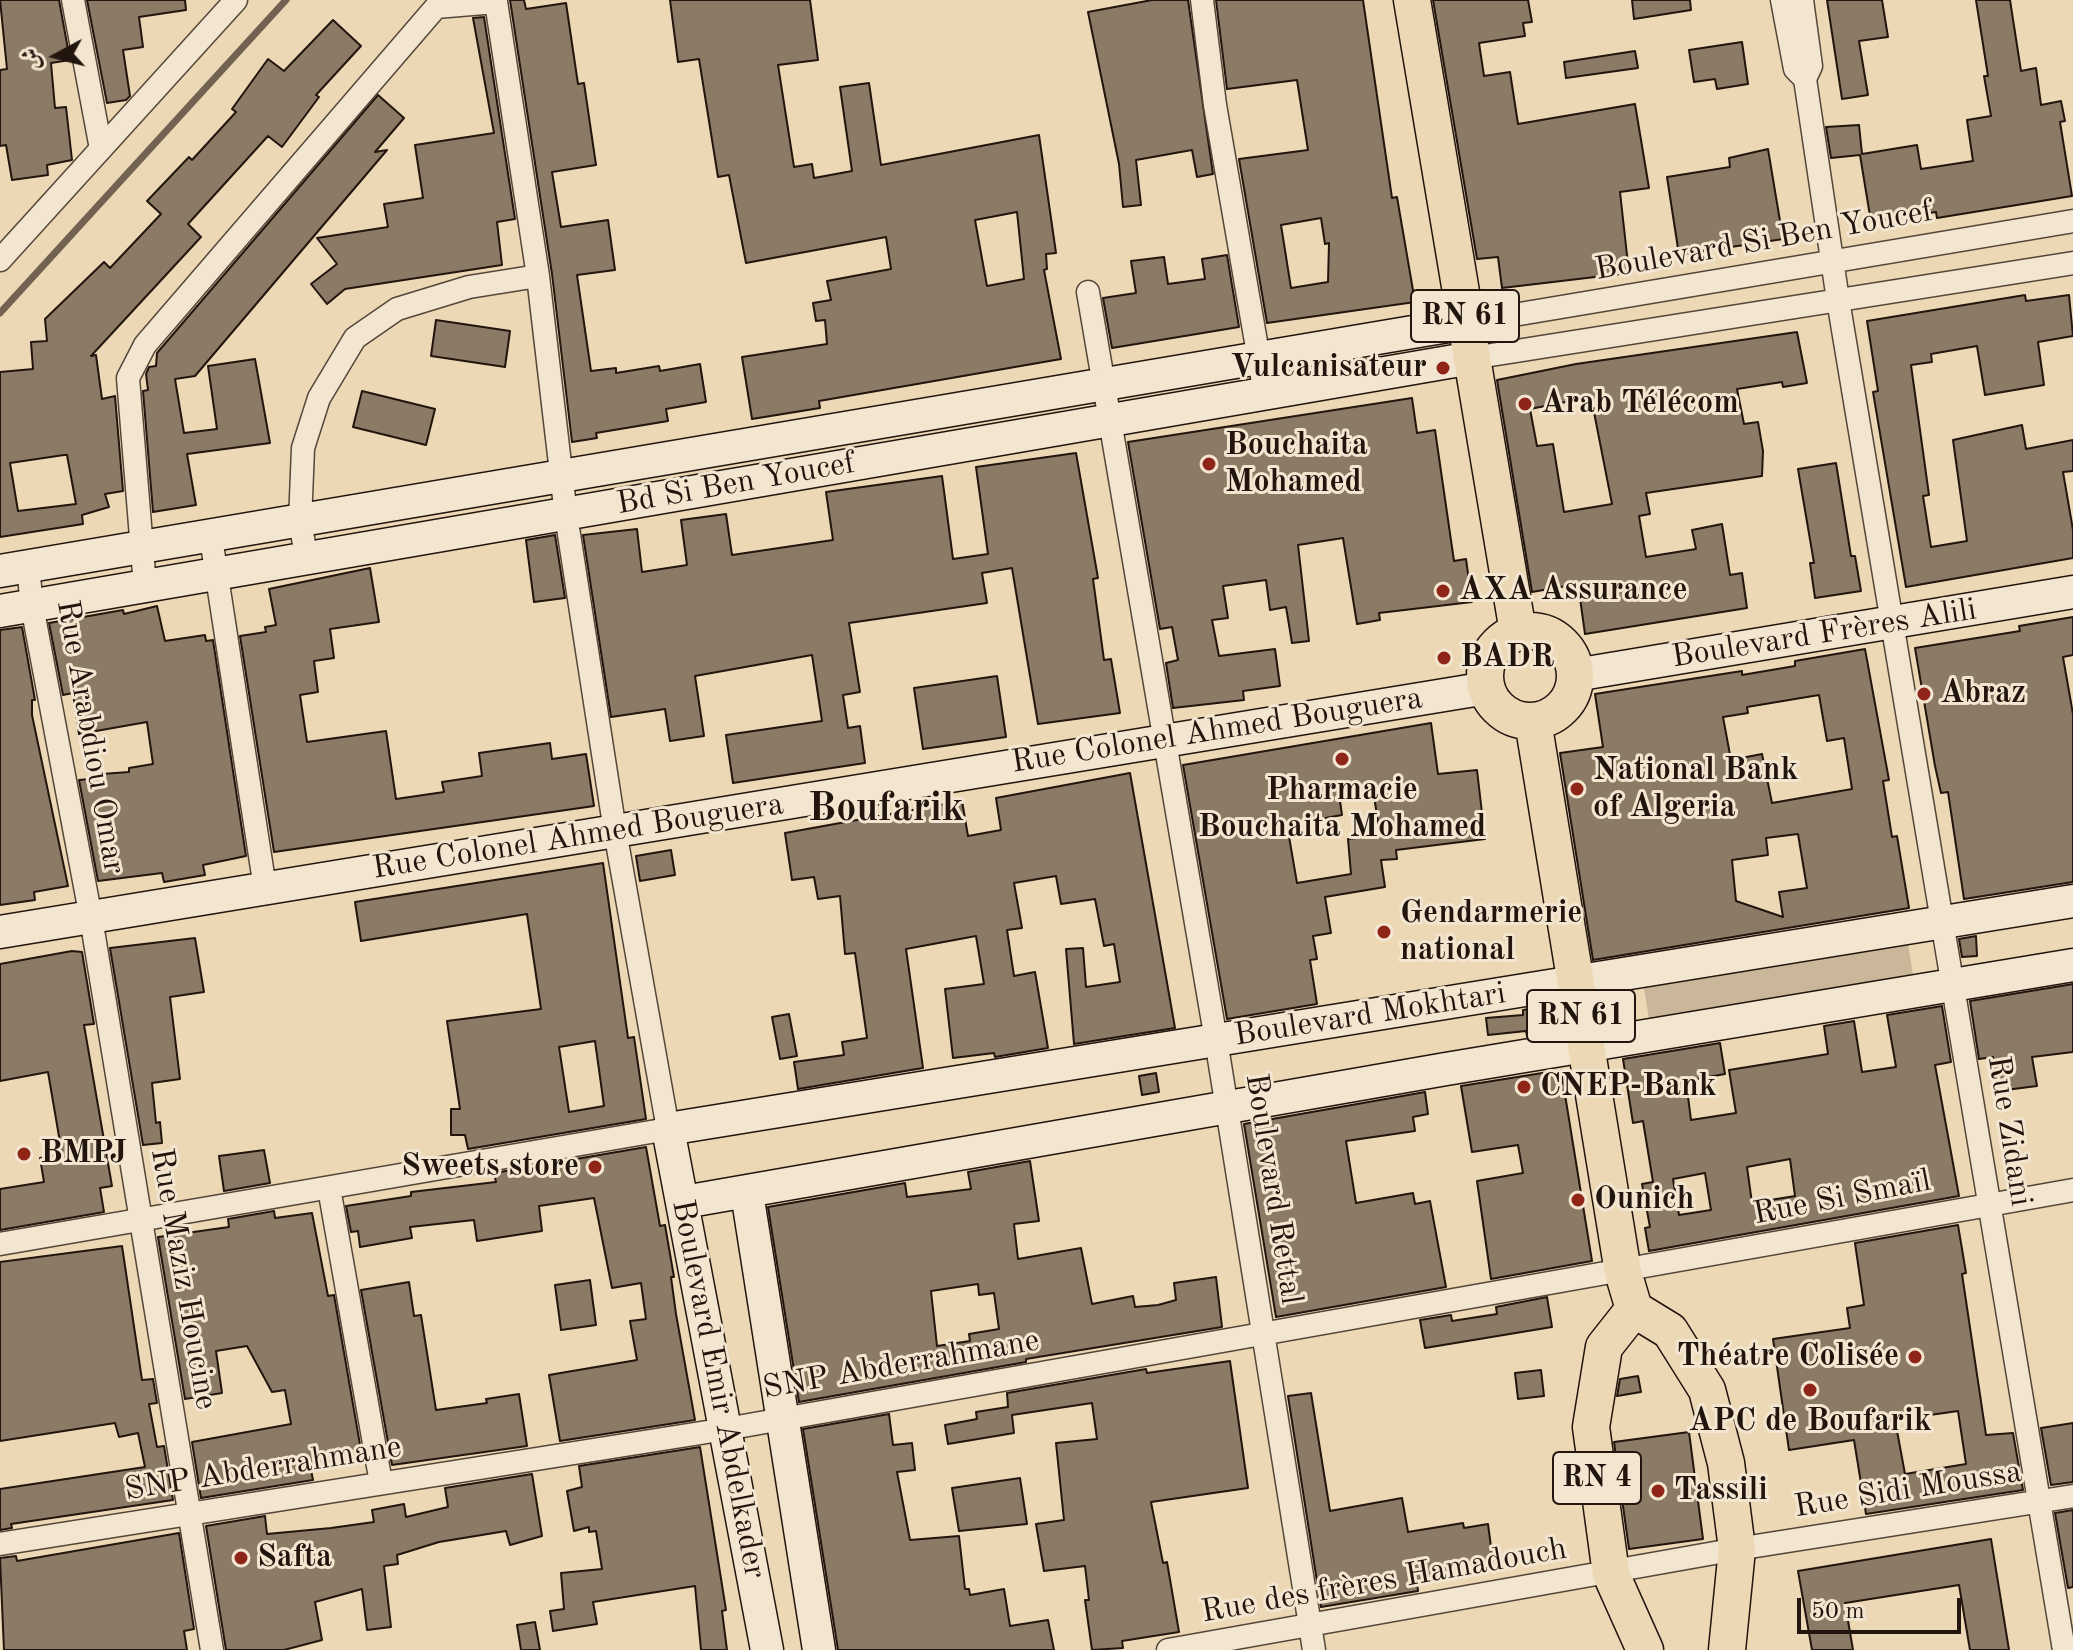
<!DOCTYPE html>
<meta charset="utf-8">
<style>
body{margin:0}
#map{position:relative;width:2073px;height:1650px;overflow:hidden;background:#edd8b6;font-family:"Old Standard TT",Amiri,serif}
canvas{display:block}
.north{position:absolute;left:16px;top:16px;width:80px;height:80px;-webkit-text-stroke:6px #f3e6d0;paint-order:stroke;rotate:263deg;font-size:22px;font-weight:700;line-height:32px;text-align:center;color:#21150e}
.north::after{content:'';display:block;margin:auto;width:28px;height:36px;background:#21150e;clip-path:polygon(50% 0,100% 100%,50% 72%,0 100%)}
.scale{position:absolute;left:1797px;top:1598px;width:164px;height:36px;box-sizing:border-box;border:4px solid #21150e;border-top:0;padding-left:10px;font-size:24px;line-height:28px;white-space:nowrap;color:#21150e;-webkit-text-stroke:6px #f3e6d0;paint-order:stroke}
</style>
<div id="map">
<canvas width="2073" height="1650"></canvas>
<div class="north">ش</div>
<div class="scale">50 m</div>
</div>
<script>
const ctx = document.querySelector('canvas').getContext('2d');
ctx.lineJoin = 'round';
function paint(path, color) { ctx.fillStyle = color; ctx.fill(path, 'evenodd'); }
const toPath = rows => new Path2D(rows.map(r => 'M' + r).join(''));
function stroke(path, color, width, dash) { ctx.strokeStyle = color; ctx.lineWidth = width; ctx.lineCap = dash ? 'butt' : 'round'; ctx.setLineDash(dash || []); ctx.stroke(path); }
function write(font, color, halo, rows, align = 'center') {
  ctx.font = font + ' "Old Standard TT",serif'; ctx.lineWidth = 6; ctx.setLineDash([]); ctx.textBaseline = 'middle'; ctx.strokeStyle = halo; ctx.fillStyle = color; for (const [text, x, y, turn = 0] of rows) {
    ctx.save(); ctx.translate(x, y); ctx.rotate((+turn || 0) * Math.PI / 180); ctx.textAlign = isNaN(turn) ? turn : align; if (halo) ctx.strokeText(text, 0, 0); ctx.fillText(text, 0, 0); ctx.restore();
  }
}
paint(toPath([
 [1907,937,1913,975,1649,1019,1643,982]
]), '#cab799');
stroke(toPath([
 [0,313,286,0]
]), '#726251', 7);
const building = toPath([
 [0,0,59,0,70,60,51,63,55,108,66,107,72,160,47,165,48,175,12,180,6,145,0,146,0,70,7,69,0,0],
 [87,0,185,0,186,10,139,17,143,47,123,50,130,96,126,100,107,103,87,0],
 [510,0,524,0,526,9,566,3,578,84,584,83,596,165,552,172,561,227,608,220,615,270,577,275,591,371,616,368,616,373,659,366,660,371,700,364,706,402,666,409,668,421,596,433,597,438,572,442,552,274,510,0],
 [670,0,810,0,818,60,778,65,794,167,812,164,814,178,852,171,840,87,869,83,881,165,1039,135,1056,253,1046,254,1047,269,1044,270,1061,359,819,401,820,408,752,419,742,357,827,344,825,320,816,321,813,303,831,300,827,281,891,269,886,237,746,263,729,175,718,177,699,59,678,62,670,0],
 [1017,212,1024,279,987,286,975,220,1017,212],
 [1152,0,1188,0,1213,174,1197,177,1192,150,1136,160,1141,205,1123,207,1119,164,1088,12,1152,0],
 [1216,0,1363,0,1392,198,1397,197,1415,302,1267,323,1239,159,1308,150,1297,80,1227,89,1216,0],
 [1321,218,1325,244,1329,243,1328,282,1291,288,1281,225,1321,218],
 [1433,0,1528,0,1532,22,1523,23,1525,36,1479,43,1484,76,1510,72,1518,124,1635,104,1649,188,1620,192,1629,273,1502,288,1498,257,1477,259,1433,0],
 [1632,0,1690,0,1691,10,1634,19,1632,0],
 [1827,0,1882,0,1888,37,1859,41,1868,95,1842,99,1827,0],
 [1976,0,2010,0,2021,71,2036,68,2041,105,2061,101,2065,121,2060,122,2072,196,1937,218,1936,212,1871,222,1860,155,1831,158,1826,127,1859,125,1862,154,1917,145,1921,169,1973,161,1967,120,1991,116,1984,76,1988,76,1976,0],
 [484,17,515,219,497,222,502,265,345,289,327,304,311,284,337,264,317,238,388,227,384,204,423,198,415,145,494,133,473,18,484,17],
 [333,20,361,46,316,95,319,97,282,147,268,136,188,224,201,237,91,356,96,355,102,399,115,396,123,491,105,494,109,507,82,515,83,524,0,537,0,372,33,369,31,342,47,341,45,319,104,262,110,268,161,214,147,201,189,157,192,160,236,112,232,109,268,59,284,71,333,20],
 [64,455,67,455,76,504,18,511,10,463,64,455],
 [1742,42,1748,84,1717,89,1715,79,1694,82,1689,50,1742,42],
 [1635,51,1638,68,1566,78,1564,62,1635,51],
 [378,95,404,118,375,152,387,150,195,376,175,379,184,433,217,429,208,366,255,359,270,443,187,454,196,505,153,512,143,391,148,390,146,374,149,367,156,366,157,353,378,95],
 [1768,149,1783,239,1679,255,1667,177,1730,167,1729,158,1768,149],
 [1227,255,1239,327,1112,348,1103,298,1136,293,1131,261,1164,257,1168,284,1205,279,1202,259,1227,255],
 [2025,295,2026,301,2069,295,2073,336,2038,342,2044,385,1985,395,1977,346,1931,354,1932,362,1911,365,1929,495,1923,496,1931,547,1967,541,1953,440,2022,425,2026,449,2073,440,2073,471,2063,472,2073,530,2073,558,1906,587,1873,392,1878,391,1867,321,2025,295],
 [436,320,510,331,505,367,431,356,436,320],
 [1797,332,1807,383,1783,387,1782,382,1737,389,1744,424,1758,422,1763,451,1762,476,1646,493,1650,514,1639,516,1646,557,1696,549,1692,530,1722,524,1730,575,1742,573,1747,608,1585,634,1578,584,1532,592,1497,380,1576,364,1797,332],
 [1591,397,1612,504,1564,512,1553,444,1537,446,1530,409,1591,397],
 [362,391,435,409,426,445,353,427,362,391],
 [1412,398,1417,433,1435,430,1454,561,1466,559,1472,602,1379,613,1380,620,1357,624,1343,538,1298,545,1309,641,1292,643,1286,607,1270,610,1266,580,1223,586,1228,618,1212,620,1219,656,1275,649,1280,686,1243,691,1244,700,1173,708,1166,663,1178,660,1172,627,1160,629,1128,442,1412,398],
 [1076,453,1098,578,1093,579,1104,660,1111,659,1120,713,1038,724,1012,568,982,573,987,603,849,623,860,692,843,695,848,728,860,726,865,763,733,783,726,735,822,721,812,655,695,676,704,736,670,741,665,709,611,717,583,535,637,529,642,572,687,565,681,520,726,514,732,555,833,540,826,492,942,476,953,559,988,554,976,467,1076,453],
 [1836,463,1851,556,1855,556,1861,591,1815,598,1810,563,1814,563,1798,469,1836,463],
 [555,535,565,598,534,602,526,540,555,535],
 [370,568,379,622,330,629,334,658,314,661,318,692,300,695,307,742,386,731,396,799,444,792,442,782,482,776,479,753,550,743,552,759,586,754,594,806,274,852,240,636,266,632,265,627,276,625,269,589,370,568],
 [157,606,165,641,205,635,206,641,213,640,246,856,203,865,205,875,164,882,162,873,98,881,79,780,103,778,102,774,129,772,129,768,153,764,147,722,79,734,73,693,63,695,49,623,123,610,124,614,157,606],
 [2073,617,2073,655,2063,657,2073,714,2073,882,1964,899,1948,792,1941,793,1935,766,1915,648,2020,631,2019,626,2073,617],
 [22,627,35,700,32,700,32,715,68,886,34,892,35,900,0,905,0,630,22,627],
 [1865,649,1889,780,1883,781,1892,837,1897,836,1909,908,1593,960,1560,753,1603,747,1595,694,1742,671,1742,675,1795,666,1795,661,1865,649],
 [1819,695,1827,741,1844,738,1852,789,1772,803,1762,754,1731,760,1723,717,1748,713,1747,707,1819,695],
 [1798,834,1807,888,1779,892,1783,917,1736,901,1732,860,1768,855,1766,838,1798,834],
 [997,676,1006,737,923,749,914,688,997,676],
 [1431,723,1438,774,1477,770,1485,839,1396,850,1397,859,1381,860,1385,887,1325,897,1331,933,1313,936,1317,959,1310,960,1317,1004,1227,1019,1183,765,1431,723],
 [1374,796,1380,835,1348,839,1351,874,1297,883,1287,825,1342,815,1340,801,1374,796],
 [1130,773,1175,1028,1074,1044,1066,949,1083,948,1086,987,1120,982,1114,944,1104,946,1095,899,1061,904,1056,876,1014,883,1022,928,1007,930,1014,976,1035,972,1048,1048,995,1057,994,1053,953,1058,945,989,984,984,976,936,906,949,923,1068,798,1089,794,1062,844,1055,842,1042,867,1038,855,953,845,954,840,896,818,899,814,877,792,880,785,833,962,801,968,836,1001,830,996,798,1130,773],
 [671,850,675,875,640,881,636,856,671,850],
 [603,863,628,1038,634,1037,646,1119,468,1149,465,1135,451,1135,451,1109,460,1109,447,1021,541,1009,527,914,361,941,355,902,603,863],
 [595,1041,604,1106,569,1112,559,1047,595,1041],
 [1976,936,1977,956,1962,957,1959,939,1976,936],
 [195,938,204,992,170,997,180,1079,152,1083,156,1123,160,1122,162,1143,143,1145,110,948,195,938],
 [72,951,82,952,94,1024,84,1025,112,1186,100,1188,104,1212,0,1230,0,1189,44,1182,40,1158,62,1154,48,1072,0,1081,0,964,72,951],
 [2073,984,2073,1052,2032,1057,2037,1086,1998,1091,1993,1057,1979,1059,1970,1001,2073,984],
 [1547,1006,1551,1032,1527,1036,1526,1031,1488,1035,1486,1018,1523,1015,1523,1010,1547,1006],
 [1942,1006,1951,1062,1935,1065,1959,1196,1649,1251,1645,1228,1650,1227,1642,1184,1653,1182,1643,1121,1633,1123,1623,1059,1720,1043,1725,1074,1686,1081,1691,1120,1736,1113,1729,1070,1828,1054,1824,1026,1854,1021,1862,1072,1896,1067,1887,1015,1942,1006],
 [1790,1159,1795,1196,1752,1203,1747,1167,1790,1159],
 [1705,1173,1711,1210,1679,1215,1673,1179,1705,1173],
 [789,1014,797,1056,780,1059,772,1017,789,1014],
 [1561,1070,1592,1261,1491,1279,1477,1181,1523,1173,1518,1145,1472,1152,1461,1086,1561,1070],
 [1156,1073,1159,1092,1142,1095,1139,1076,1156,1073],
 [1425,1092,1428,1114,1413,1117,1415,1131,1346,1141,1356,1203,1413,1193,1415,1204,1430,1201,1446,1287,1276,1317,1244,1124,1425,1092],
 [646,1147,660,1226,665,1225,674,1277,671,1277,676,1314,695,1420,560,1441,549,1375,637,1360,630,1321,646,1319,641,1283,612,1288,594,1198,539,1206,542,1231,477,1241,474,1220,410,1227,412,1238,360,1247,358,1231,351,1232,346,1206,411,1196,411,1192,496,1182,494,1173,646,1147],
 [264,1150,270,1183,224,1191,219,1156,264,1150],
 [1030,1161,1039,1221,1014,1224,1018,1259,1081,1248,1092,1304,1133,1296,1135,1307,1158,1305,1176,1300,1174,1283,1216,1277,1222,1327,1026,1359,1026,1362,799,1402,768,1207,905,1183,907,1197,971,1189,968,1172,1030,1161],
 [978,1284,979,1295,994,1293,999,1329,969,1334,970,1341,937,1346,931,1291,978,1284],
 [274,1211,275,1218,312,1213,328,1296,334,1295,363,1462,311,1470,313,1480,201,1498,192,1442,291,1424,285,1390,272,1392,247,1346,216,1351,222,1393,185,1399,158,1237,229,1227,228,1219,274,1211],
 [1958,1225,1966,1273,1962,1274,1986,1435,2013,1433,2023,1490,1866,1514,1854,1440,1789,1450,1773,1339,1850,1328,1847,1308,1864,1305,1855,1243,1958,1225],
 [1958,1411,1966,1464,1905,1474,1895,1420,1958,1411],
 [122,1246,142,1380,153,1379,157,1403,149,1404,157,1447,164,1446,173,1500,11,1524,12,1528,0,1530,0,1489,145,1467,138,1433,119,1437,115,1423,0,1441,0,1262,122,1246],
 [590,1280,596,1325,561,1330,555,1285,590,1280],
 [409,1282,414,1316,421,1315,436,1410,487,1403,486,1399,519,1394,527,1446,392,1465,361,1290,409,1282],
 [1547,1297,1552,1327,1425,1348,1420,1320,1451,1315,1452,1321,1497,1314,1496,1307,1547,1297],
 [1230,1361,1248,1488,1151,1502,1163,1563,1167,1562,1179,1632,1122,1641,1123,1648,1092,1650,1085,1600,1089,1600,1085,1566,1044,1571,1036,1524,1064,1520,1056,1443,1097,1439,1092,1403,1012,1415,1014,1433,948,1444,945,1425,977,1419,976,1412,1008,1407,1007,1393,1146,1369,1147,1373,1230,1361],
 [1541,1370,1544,1396,1518,1399,1515,1373,1541,1370],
 [1638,1376,1641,1392,1617,1396,1620,1379,1638,1376],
 [1311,1393,1330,1511,1402,1498,1408,1532,1463,1523,1464,1528,1488,1524,1493,1562,1470,1563,1471,1574,1417,1582,1418,1591,1321,1607,1288,1396,1311,1393],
 [889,1414,893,1445,912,1443,915,1470,897,1472,910,1540,959,1536,965,1589,969,1589,970,1595,1004,1589,1010,1626,1048,1620,1054,1650,838,1650,803,1429,889,1414],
 [2073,1423,2073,1482,2051,1485,2041,1428,2073,1423],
 [1689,1432,1703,1539,1629,1549,1614,1442,1689,1432],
 [700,1447,726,1610,722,1611,727,1650,701,1650,695,1586,593,1602,597,1624,553,1631,550,1611,564,1609,561,1573,602,1569,596,1531,589,1532,589,1527,574,1531,567,1491,582,1487,579,1466,700,1447],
 [532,1474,542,1536,510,1545,506,1531,439,1542,397,1555,398,1564,384,1566,391,1627,367,1630,362,1589,315,1602,322,1640,284,1650,226,1650,206,1526,265,1516,267,1534,331,1528,374,1522,372,1510,404,1504,406,1517,448,1507,445,1488,532,1474],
 [1020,1478,1027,1524,959,1531,952,1488,1020,1478],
 [2073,1510,2073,1587,2068,1588,2055,1513,2073,1510],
 [179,1533,194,1629,184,1631,187,1650,4,1650,0,1558,16,1556,17,1561,179,1533],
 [1991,1539,2009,1650,1970,1650,1959,1585,1845,1603,1853,1650,1812,1650,1798,1571,1991,1539],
 [535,1622,540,1650,521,1650,517,1625,535,1622]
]);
paint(building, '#8b7a65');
stroke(building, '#21150e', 2);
const street = toPath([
 [73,0,101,149],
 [1202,0,1215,105,1265,394],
 [1782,0,1795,69,1805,79],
 [1802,0,1811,66,1805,79,1838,300,2064,1650],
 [0,260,236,0],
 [1088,292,1216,1040,1314,1650],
 [1466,323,2073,221],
 [1472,358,2073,263],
 [211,538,265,888],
 [307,560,300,522,303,448,319,398,355,338,397,309,469,287,538,276],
 [28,567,32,606,91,918,212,1650],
 [329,1188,381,1483],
 [0,1244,668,1129,615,831,566,515,538,276,496,2,436,7,145,345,128,378,145,586],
 [0,1544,726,1429,2073,1190],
 [1168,1650,1737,1549,2073,1496]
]);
const secondary = toPath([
 [0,571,1466,323],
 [0,611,1472,358],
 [1575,675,2073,592],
 [0,932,1487,688],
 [747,1193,819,1650],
 [684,1202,1446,1069,2073,965],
 [767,1650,668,1129,2073,901]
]);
const primary = toPath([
 [1412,0,1518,632],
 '1485 676a45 45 0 1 1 90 0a45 45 0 1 1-90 0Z',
 [1533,721,1623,1272,1634,1309],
 [1634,1309,1670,1331,1707,1390,1726,1463,1737,1549,1727,1650],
 [1634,1309,1604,1347,1591,1427,1611,1574,1645,1650]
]);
stroke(street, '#544638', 25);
stroke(secondary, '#21150e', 35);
stroke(primary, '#21150e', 39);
stroke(street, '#f3e6d0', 22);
stroke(secondary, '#f3e6d0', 32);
stroke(primary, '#edd8b6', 36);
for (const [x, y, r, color] of [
 [1443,368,8,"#8f2418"],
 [1525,404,8,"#8f2418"],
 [1209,464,8,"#8f2418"],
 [1443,591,8,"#8f2418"],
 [1444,658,8,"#8f2418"],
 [1924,694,8,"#8f2418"],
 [1342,759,8,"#8f2418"],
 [1577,789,8,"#8f2418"],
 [1384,932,8,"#8f2418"],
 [1524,1087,8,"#8f2418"],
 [24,1154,8,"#8f2418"],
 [595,1167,8,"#8f2418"],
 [1578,1200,8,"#8f2418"],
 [1915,1357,8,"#8f2418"],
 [1810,1390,8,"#8f2418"],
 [1658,1491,8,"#8f2418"],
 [241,1558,8,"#8f2418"]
]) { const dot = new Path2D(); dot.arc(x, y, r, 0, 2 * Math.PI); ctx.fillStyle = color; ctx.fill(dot); stroke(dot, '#f3e6d0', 3); }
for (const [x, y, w] of [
 [1465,316,108],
 [1581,1016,108],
 [1597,1478,88]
]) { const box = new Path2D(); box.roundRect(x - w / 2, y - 26, w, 52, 6); ctx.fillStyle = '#f3e6d0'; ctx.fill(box); stroke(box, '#21150e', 2); }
write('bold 30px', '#21150e', null, [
 ["RN 61",1465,316],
 ["RN 61",1581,1016],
 ["RN 4",1597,1478]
]);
write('32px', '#21150e', '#f3e6d0', [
 ["Boulevard Si Ben Youcef",1764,241,-10],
 ["Bd Si Ben Youcef",736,484,-10],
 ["Boulevard Frères Alili",1824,634,-9],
 ["Rue Colonel Ahmed Bouguera",1217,731,-9],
 ["Rue Arabdiou Omar",90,737,80],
 ["Rue Colonel Ahmed Bouguera",578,837,-9],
 ["Boulevard Mokhtari",1370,1015,-9],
 ["Rue Zidani",2009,1131,81],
 ["Boulevard Rettal",1273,1189,81],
 ["Rue Si Smaïl",1842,1198,-11],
 ["Rue Maziz Houcine",183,1279,80],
 ["SNP Abderrahmane",901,1365,-10],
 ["Boulevard Emir Abdelkader",718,1389,79],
 ["SNP Abderrahmane",263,1469,-9],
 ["Rue Sidi Moussa",1908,1490,-9],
 ["Rue des frères Hamadouch",1384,1581,-10]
]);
write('bold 32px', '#21150e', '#f3e6d0', [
 ["Vulcanisateur",1427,368,"right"],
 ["Arab Télécom",1541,404],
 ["Bouchaita",1225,446],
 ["Mohamed",1225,483],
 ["AXA Assurance",1459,591],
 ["BADR",1460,658],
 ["Abraz",1940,694],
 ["National Bank",1593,771],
 ["of Algeria",1593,808],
 ["Pharmacie",1342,791,"center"],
 ["Bouchaita Mohamed",1342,828,"center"],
 ["Gendarmerie",1400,914],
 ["national",1400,951],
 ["CNEP-Bank",1540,1087],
 ["BMPJ",40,1154],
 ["Sweets store",579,1167,"right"],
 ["Ounich",1594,1200],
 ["Théatre Colisée",1899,1357,"right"],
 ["APC de Boufarik",1810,1422,"center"],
 ["Tassili",1674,1491],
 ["Safta",257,1558]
], 'left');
write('bold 40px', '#21150e', '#f3e6d0', [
 ["Boufarik",886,810]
]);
</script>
